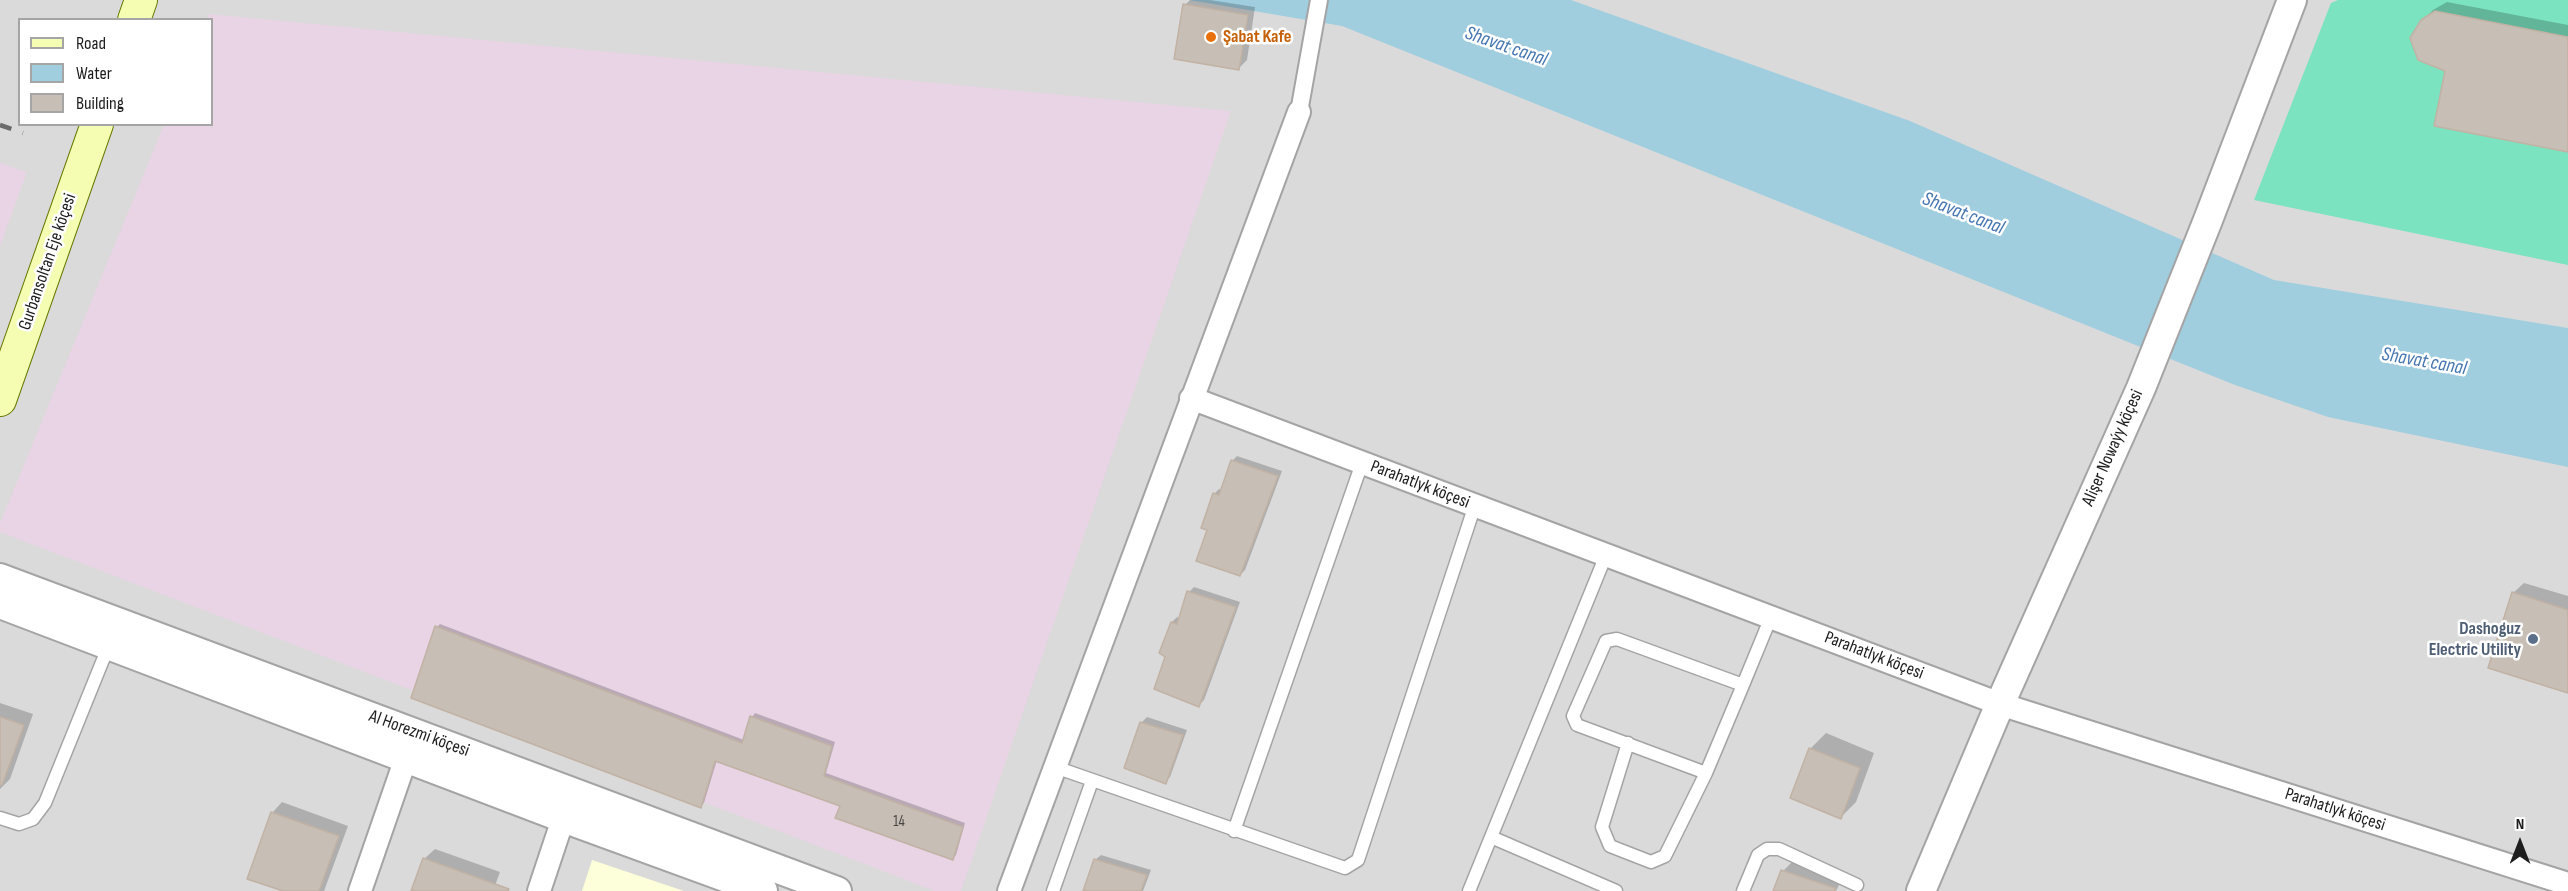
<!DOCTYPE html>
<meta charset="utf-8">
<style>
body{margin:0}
#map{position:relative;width:2568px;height:891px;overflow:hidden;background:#efebe2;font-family:"Sofia Sans Condensed",sans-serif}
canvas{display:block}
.legend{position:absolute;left:18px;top:18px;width:195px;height:108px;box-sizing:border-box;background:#fff;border:2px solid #a5a5a5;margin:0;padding:8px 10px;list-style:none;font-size:18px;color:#1d1d1d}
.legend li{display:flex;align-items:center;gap:12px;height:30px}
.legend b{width:30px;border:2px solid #a5a5a5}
.north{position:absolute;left:2490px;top:813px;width:60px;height:60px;-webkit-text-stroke:4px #fff;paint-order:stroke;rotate:0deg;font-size:16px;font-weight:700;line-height:24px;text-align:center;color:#1d1d1d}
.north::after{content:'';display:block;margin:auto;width:21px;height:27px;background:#1d1d1d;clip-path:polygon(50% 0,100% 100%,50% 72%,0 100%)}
</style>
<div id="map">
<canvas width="2568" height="891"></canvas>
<ul class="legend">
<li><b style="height:8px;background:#f5fdb3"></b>Road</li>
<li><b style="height:16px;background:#a0cedf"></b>Water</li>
<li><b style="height:16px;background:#c7beb5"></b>Building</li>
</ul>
<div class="north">N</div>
</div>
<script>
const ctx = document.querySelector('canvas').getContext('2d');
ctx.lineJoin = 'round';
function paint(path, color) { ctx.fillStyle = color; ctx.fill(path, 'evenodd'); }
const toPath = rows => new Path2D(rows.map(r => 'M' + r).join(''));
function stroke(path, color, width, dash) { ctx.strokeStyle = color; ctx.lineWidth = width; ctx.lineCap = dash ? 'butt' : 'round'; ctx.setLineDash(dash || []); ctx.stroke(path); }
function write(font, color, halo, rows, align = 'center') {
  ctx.font = font + ' "Sofia Sans Condensed",sans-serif'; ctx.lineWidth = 5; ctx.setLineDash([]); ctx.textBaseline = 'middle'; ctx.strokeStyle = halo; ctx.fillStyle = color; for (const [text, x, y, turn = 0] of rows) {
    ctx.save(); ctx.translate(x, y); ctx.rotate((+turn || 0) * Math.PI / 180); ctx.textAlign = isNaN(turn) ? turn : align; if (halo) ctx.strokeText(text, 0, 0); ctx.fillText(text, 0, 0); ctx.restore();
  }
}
paint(toPath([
 [0,0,2568,0,2568,891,0,891],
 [20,20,212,20,212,124,20,124]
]), '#dbdada');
paint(toPath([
 [209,14,1231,111,961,891,935,891,0,532,0,523,164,125,212,124,212,20,207,19],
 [0,163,27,172,0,246]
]), '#e8d4e4');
paint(toPath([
 [592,860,684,891,582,891]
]), '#fdffdb');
paint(toPath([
 [2338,0,2568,0,2568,265,2254,200,2331,3]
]), '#7be3c0');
paint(toPath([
 [1189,0,1571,0,1910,121,2274,280,2568,328,2568,467,2328,417,2235,385,1342,26]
]), '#a0cedf');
paint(toPath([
 [1190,0,1210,0,1255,7,1247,60,1239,68,1185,5],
 [2447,2,2568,25,2568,151,2447,70,2422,21,2433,10],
 [1237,456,1282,471,1245,570,1240,575,1209,529,1214,494,1219,489,1223,490,1232,461],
 [2524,583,2568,596,2568,691,2513,593],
 [1194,587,1240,602,1204,700,1199,705,1167,657,1172,622,1177,617,1180,619,1189,592],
 [440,624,744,740,752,717,755,713,835,742,826,773,965,823,956,855,953,858,842,805,717,760,704,803,700,806,437,627],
 [0,703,33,714,10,779,0,789],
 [1147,717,1187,730,1170,777,1165,782,1126,767,1142,722],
 [1826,733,1874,753,1856,802,1841,817,1810,749],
 [282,802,348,826,324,891,287,891,272,813],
 [435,849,500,872,493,891,413,891,424,859],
 [1101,855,1151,870,1143,891,1084,891,1095,860],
 [1798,856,1836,875,1839,885,1836,891,1774,891,1783,871]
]), '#0003');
const building = toPath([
 [1183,4,1248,15,1239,70,1174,59,1183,4],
 [2435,11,2568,37,2568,152,2434,126,2445,71,2418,60,2410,38,2421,20,2435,11],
 [1231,460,1278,476,1240,576,1196,561,1207,530,1201,528,1213,493,1219,495,1231,460],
 [1187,591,1236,607,1199,707,1154,689,1165,657,1159,653,1171,622,1177,624,1187,591],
 [2512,592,2568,610,2568,693,2488,668,2512,592],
 [435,626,742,743,750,716,832,746,824,776,963,827,953,860,835,818,840,806,715,761,701,808,411,698,435,626],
 [0,717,24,725,2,785,0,785,0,717],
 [1140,722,1183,735,1166,784,1124,768,1140,722],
 [1809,748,1860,768,1841,819,1790,798,1809,748],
 [271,812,339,836,319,891,283,891,247,879,271,812],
 [423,858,509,889,508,891,411,891,423,858],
 [1094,859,1147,875,1141,891,1083,891,1094,859],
 [1781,870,1835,888,1835,891,1773,891,1781,870]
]);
paint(building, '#c7beb5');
stroke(building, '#c1b2a4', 1.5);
const service = toPath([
 [1743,685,1617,639,1606,641,1573,716,1577,725,1706,773,1743,685,1771,617],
 [1628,743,1602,827,1610,846,1651,862,1665,856,1706,773],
 [1055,767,1345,868,1358,860,1475,505],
 [0,818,19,824,33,819,45,803,109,645],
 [1234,831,1362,463],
 [1491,837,1616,891],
 [1053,891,1092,781],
 [1469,891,1606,555],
 [1743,891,1758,855,1767,849,1779,849,1857,885]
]);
const pedestrian = toPath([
 [1299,112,1319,0]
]);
const minor = toPath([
 [1191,398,2000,704,2568,884],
 [360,891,406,758],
 [539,891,568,804],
 [1009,891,1299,112]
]);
const tertiary = toPath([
 [0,578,837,891],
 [0,604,563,818,763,891],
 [1921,891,2000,704,2141,388,2208,220,2292,0]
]);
const secondary = toPath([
 [134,20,141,0],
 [0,400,97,124]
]);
stroke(service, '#a4a4a4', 15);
stroke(pedestrian, '#a4a4a4', 20);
stroke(minor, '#a4a4a4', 26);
stroke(tertiary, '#a4a4a4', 32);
stroke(secondary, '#667800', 34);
stroke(service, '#fff', 12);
stroke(pedestrian, '#fff', 16);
stroke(minor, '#fff', 22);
stroke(tertiary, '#fff', 28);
stroke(secondary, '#f5fdb3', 32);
stroke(toPath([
 [0,125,23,133]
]), '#6b6b6b', 4.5, [12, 12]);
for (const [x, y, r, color] of [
 [1211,37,6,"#e8710a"],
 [2533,639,6,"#5c6f8a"]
]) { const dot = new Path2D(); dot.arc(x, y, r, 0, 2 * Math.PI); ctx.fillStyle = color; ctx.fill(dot); stroke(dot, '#fff', 2); }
write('15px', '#484543', null, [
 ["14",899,822]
]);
write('bold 18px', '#c56008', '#fff', [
 ["Şabat Kafe",1223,37]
], 'left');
write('18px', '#1d1d1d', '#fff', [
 ["Gurbansoltan Eje köçesi",48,262,-71],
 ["Alişer Nowaýy köçesi",2113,448,-66],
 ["Parahatlyk köçesi",1420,485,21],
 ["Parahatlyk köçesi",1874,656,21],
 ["Al Horezmi köçesi",419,734,20],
 ["Parahatlyk köçesi",2335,810,18]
]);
write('bold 18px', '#4e5e75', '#fff', [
 ["Dashoguz",2521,629],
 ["Electric Utility",2521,650]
], 'right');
write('italic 20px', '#4576b2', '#fff', [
 ["Shavat canal",1506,47,19],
 ["Shavat canal",1963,214,21],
 ["Shavat canal",2424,362,10]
]);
</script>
